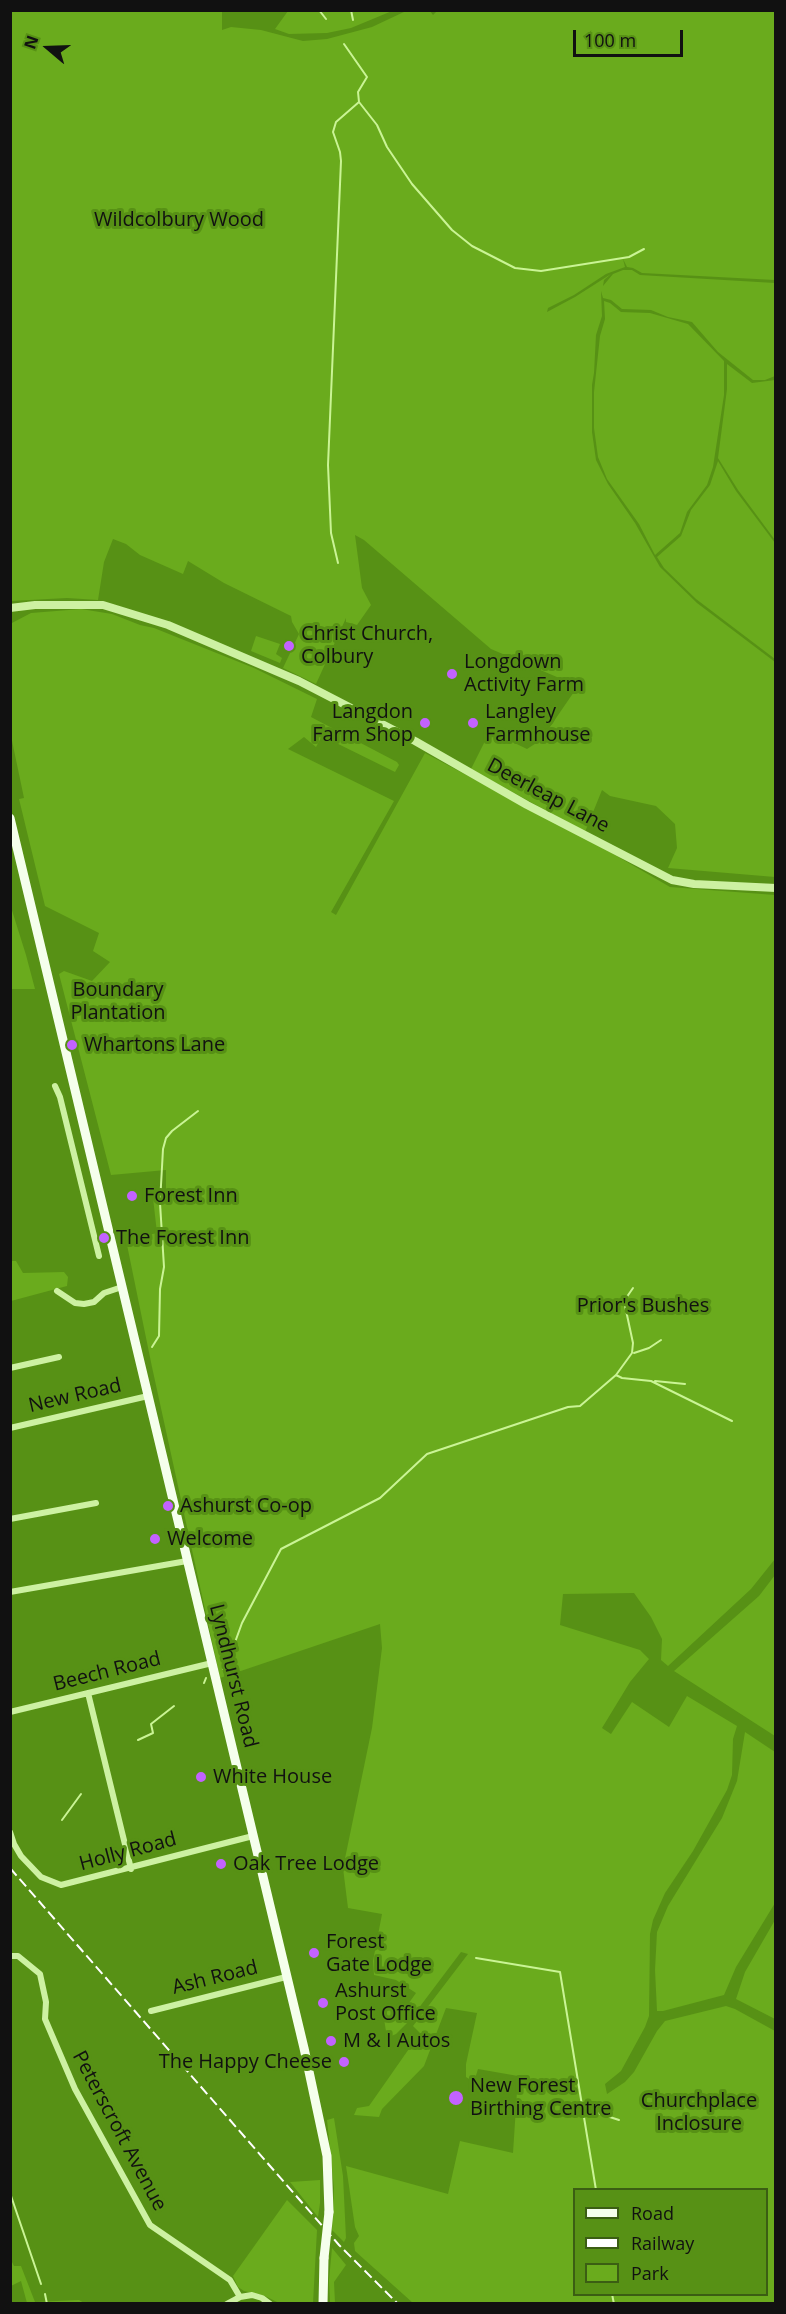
<!DOCTYPE html>
<style>
body{margin:0}
#map{position:relative;width:786px;height:2314px;overflow:hidden;background:#579115;font-family:"Open Sans",sans-serif}
canvas{display:block}
.frame{position:absolute;inset:0;border:12px solid #111;pointer-events:none}
.legend{position:absolute;left:573px;top:2188px;width:195px;height:108px;box-sizing:border-box;background:#579115;border:2px solid #3b5e13;margin:0;padding:8px 10px;list-style:none;font-size:18px;color:#111}
.legend li{display:flex;align-items:center;gap:12px;height:30px}
.legend b{width:30px;border:2px solid #3b5e13}
.north{position:absolute;left:18px;top:18px;width:60px;height:60px;-webkit-text-stroke:4px #579115;paint-order:stroke;rotate:289deg;font-size:16px;font-weight:700;line-height:24px;text-align:center;color:#111}
.north::after{content:'';display:block;margin:auto;width:21px;height:27px;background:#111;clip-path:polygon(50% 0,100% 100%,50% 72%,0 100%)}
.scale{position:absolute;left:573px;top:30px;width:110px;height:27px;box-sizing:border-box;border:3px solid #111;border-top:0;padding-left:8px;font-size:18px;line-height:21px;white-space:nowrap;color:#111;-webkit-text-stroke:4px #579115;paint-order:stroke}
</style>
<div id="map">
<canvas width="786" height="2314"></canvas>
<div class="frame"></div>
<ul class="legend">
<li><b style="height:8px;background:#f5ffec"></b>Road</li>
<li><b style="height:8px;background:#fff"></b>Railway</li>
<li><b style="height:16px;background:#6aab1d"></b>Park</li>
</ul>
<div class="north">N</div>
<div class="scale">100 m</div>
</div>
<script>
const ctx = document.querySelector('canvas').getContext('2d');
ctx.lineJoin = 'round';
function paint(path, color) { ctx.fillStyle = color; ctx.fill(path, 'evenodd'); }
const toPath = rows => new Path2D(rows.map(r => 'M' + r).join(''));
function stroke(path, color, width, dash) { ctx.strokeStyle = color; ctx.lineWidth = width; ctx.lineCap = dash ? 'butt' : 'round'; ctx.setLineDash(dash || []); ctx.stroke(path); }
function write(font, color, halo, rows, align = 'center') {
  ctx.font = font + ' "Open Sans",sans-serif'; ctx.lineWidth = 6; ctx.setLineDash([]); ctx.textBaseline = 'middle'; ctx.strokeStyle = halo; ctx.fillStyle = color; for (const [text, x, y, turn = 0] of rows) {
    ctx.save(); ctx.translate(x, y); ctx.rotate((+turn || 0) * Math.PI / 180); ctx.textAlign = isNaN(turn) ? turn : align; if (halo) ctx.strokeText(text, 0, 0); ctx.fillText(text, 0, 0); ctx.restore();
  }
}
paint(toPath([
 [438,10,775,11,775,280,642,273,633,268,627,267,623,259,625,267,606,274,574,295,548,308,547,312,575,297,611,274,604,280,603,286,613,274,623,270,632,270,640,275,775,283,775,376,765,380,753,380,718,352,692,322,668,317,651,310,622,309,611,300,603,298,601,291,602,316,596,335,594,373,592,385,592,432,596,460,608,484,635,523,660,567,697,603,775,662,775,877,668,868,677,848,675,824,656,806,610,796,602,790,585,832,471,769,490,731,527,749,541,740,578,686,491,649,364,540,355,535,362,588,371,605,357,625,346,622,346,618,316,684,283,668,299,634,292,622,291,616,224,583,188,561,183,574,140,555,126,544,113,539,104,562,98,600,67,598,11,601,10,11,222,11,222,30,231,27,261,30,303,41,327,39,372,27,406,11,430,11,433,15],
 [288,11,288,10,392,11,351,28,327,33,289,34,275,29],
 [604,301,610,303,621,312,650,313,688,324,724,361,724,395,713,467,707,485,687,512,680,533,655,555,639,524,607,479,598,457,594,428,594,392,600,336,605,319],
 [727,364,752,383,775,380,775,540,738,490,718,458,727,389],
 [718,461,736,491,775,543,775,659,696,599,664,568,657,557,681,536,691,510,710,485],
 [81,609,112,614,140,625,154,628,254,668,317,699,311,717,397,762,399,765,395,772,322,736,316,747,304,737,288,749,394,801,331,912,336,915,425,753,603,848,670,887,775,895,775,1559,751,1589,668,1666,661,1660,662,1639,651,1617,634,1593,563,1594,560,1625,640,1650,649,1659,630,1682,602,1728,611,1734,632,1702,669,1727,687,1696,737,1726,733,1739,732,1775,727,1790,693,1851,665,1893,653,1920,650,1934,649,2016,645,2027,621,2071,605,2084,607,2094,625,2082,634,2072,657,2031,665,2021,726,2006,735,2009,775,2031,775,2303,413,2303,355,2251,354,2243,359,2236,355,2227,346,2166,448,2194,460,2141,513,2153,518,2076,478,2069,474,2082,466,2077,466,2064,477,2013,446,2008,424,2066,382,2109,379,2117,354,2115,357,2108,369,2106,390,2076,420,2033,413,2026,468,1954,461,1952,409,2021,396,2034,387,2038,383,2012,390,2010,401,2014,416,1993,396,1980,374,1975,373,1961,382,1914,348,1908,343,1868,372,1728,382,1648,380,1624,220,1678,152,1367,126,1240,157,1233,153,1198,156,1192,166,1193,166,1170,111,1175,59,974,64,971,92,981,110,962,93,951,99,933,45,906,19,799,24,798,11,736,10,624,31,613],
 [574,2190,766,2190,766,2294,574,2294],
 [256,636,280,644,276,654,282,658,280,663,251,651],
 [10,904,26,955,35,989,11,989],
 [10,1261,16,1261,23,1273,64,1272,68,1277,67,1286,11,1301],
 [775,1575,775,1736,674,1671,759,1596],
 [745,1732,775,1752,775,1903,736,1967,724,1995,663,2011,657,2011,655,1970,657,1932,668,1906,722,1818,737,1781],
 [775,1920,775,2019,736,1999,745,1972],
 [334,2118,343,2176,346,2238,344,2242,332,2230,334,2188,327,2120],
 [320,2180,320,2203,318,2217,290,2182],
 [287,2200,317,2230,313,2303,279,2303,265,2296,244,2291,238,2287,233,2276],
 [332,2248,346,2265,334,2282,335,2303,330,2303,329,2280],
 [10,2258,14,2266,21,2266,35,2302,79,2300,84,2303,27,2303,21,2281,11,2286]
]), '#6aab1d');
stroke(toPath([
 [319,10,326,19],
 [351,10,353,20],
 [344,44,367,77,358,92,359,102,377,125,387,147,412,184,452,230,472,246,515,268,541,271,629,257,644,249],
 [338,563,331,533,328,465,341,161,340,152,333,132,336,122,359,102],
 [152,1347,159,1336,160,1289,164,1267,160,1203,163,1149,166,1138,172,1131,198,1111],
 [634,1353,649,1348,661,1340],
 [616,1375,622,1378,651,1381,732,1421],
 [655,1381,685,1384],
 [223,1669,227,1666,228,1652,234,1645,242,1623,281,1549,380,1498,427,1454,568,1407,580,1406,616,1375,632,1353,633,1343,624,1301,633,1288],
 [204,1683,206,1678],
 [138,1740,153,1733,151,1724,174,1706],
 [62,1820,81,1794],
 [476,1958,560,1972,596,2190],
 [582,2108,619,2120],
 [10,2193,41,2284],
 [45,2294,47,2304],
 [612,2294,614,2304]
]), '#caf495', 2);
stroke(toPath([
 [55,1086,60,1097,99,1256],
 [57,1291,75,1303,84,1304,94,1302,104,1293,122,1287],
 [10,1368,59,1357],
 [10,1428,148,1396],
 [10,1519,96,1503],
 [10,1592,187,1561],
 [88,1693,131,1869],
 [10,1712,212,1663],
 [10,1832,14,1844,21,1856,41,1877,61,1885,253,1836],
 [10,1956,18,1956,40,1974,46,2002,45,2019,75,2089,150,2225,230,2280,240,2297],
 [151,2011,286,1977],
 [227,2304,240,2297,252,2295,262,2298,270,2304]
]), '#cdf1a2', 6);
stroke(toPath([
 [10,608,35,605,103,605,168,625,299,681,415,741,527,805,672,880,694,884,776,888]
]), '#cdf1a2', 8);
stroke(toPath([
 [10,818,304,2048,327,2156,329,2212],
 [323,2304,324,2258]
]), '#f5ffec', 9);
stroke(toPath([
 [10,1868,339,2245,398,2304]
]), '#fff', 2, [10, 4.5]);
stroke(toPath([
 [324,2258,329,2212]
]), '#f5ffec', 9);
for (const [x, y, r, color] of [
 [289,646,6,"#c362ff"],
 [452,674,6,"#c362ff"],
 [425,723,6,"#c362ff"],
 [473,723,6,"#c362ff"],
 [72,1045,6,"#c362ff"],
 [132,1196,6,"#c362ff"],
 [104,1238,6,"#c362ff"],
 [168,1506,6,"#c362ff"],
 [155,1539,6,"#c362ff"],
 [201,1777,6,"#c362ff"],
 [221,1864,6,"#c362ff"],
 [314,1953,6,"#c362ff"],
 [323,2003,6,"#c362ff"],
 [331,2041,6,"#c362ff"],
 [344,2062,6,"#c362ff"],
 [456,2098,8,"#c362ff"]
]) { const dot = new Path2D(); dot.arc(x, y, r, 0, 2 * Math.PI); ctx.fillStyle = color; ctx.fill(dot); stroke(dot, '#579115', 2); }
write('20px', '#111', '#579115', [
 ["Wildcolbury Wood",179,220],
 ["Boundary",118,990],
 ["Plantation",118,1013],
 ["Prior's Bushes",643,1306],
 ["Churchplace",699,2101],
 ["Inclosure",699,2124]
]);
write('20px', '#111', '#579115', [
 ["Christ Church,",301,634],
 ["Colbury",301,657],
 ["Longdown",464,662],
 ["Activity Farm",464,685],
 ["Langdon",413,712,"right"],
 ["Farm Shop",413,735,"right"],
 ["Langley",485,712],
 ["Farmhouse",485,735],
 ["Whartons Lane",84,1045],
 ["Forest Inn",144,1196],
 ["The Forest Inn",116,1238],
 ["Ashurst Co-op",180,1506],
 ["Welcome",167,1539],
 ["White House",213,1777],
 ["Oak Tree Lodge",233,1864],
 ["Forest",326,1942],
 ["Gate Lodge",326,1965],
 ["Ashurst",335,1991],
 ["Post Office",335,2014],
 ["M & I Autos",343,2041],
 ["The Happy Cheese",332,2062,"right"],
 ["New Forest",470,2086],
 ["Birthing Centre",470,2109]
], 'left');
write('20px', '#111', '#579115', [
 ["Deerleap Lane",548,796,28],
 ["New Road",75,1396,-13],
 ["Beech Road",107,1672,-14],
 ["Lyndhurst Road",233,1676,76],
 ["Holly Road",128,1852,-15],
 ["Ash Road",215,1978,-14],
 ["Peterscroft Avenue",119,2131,62]
]);
</script>
